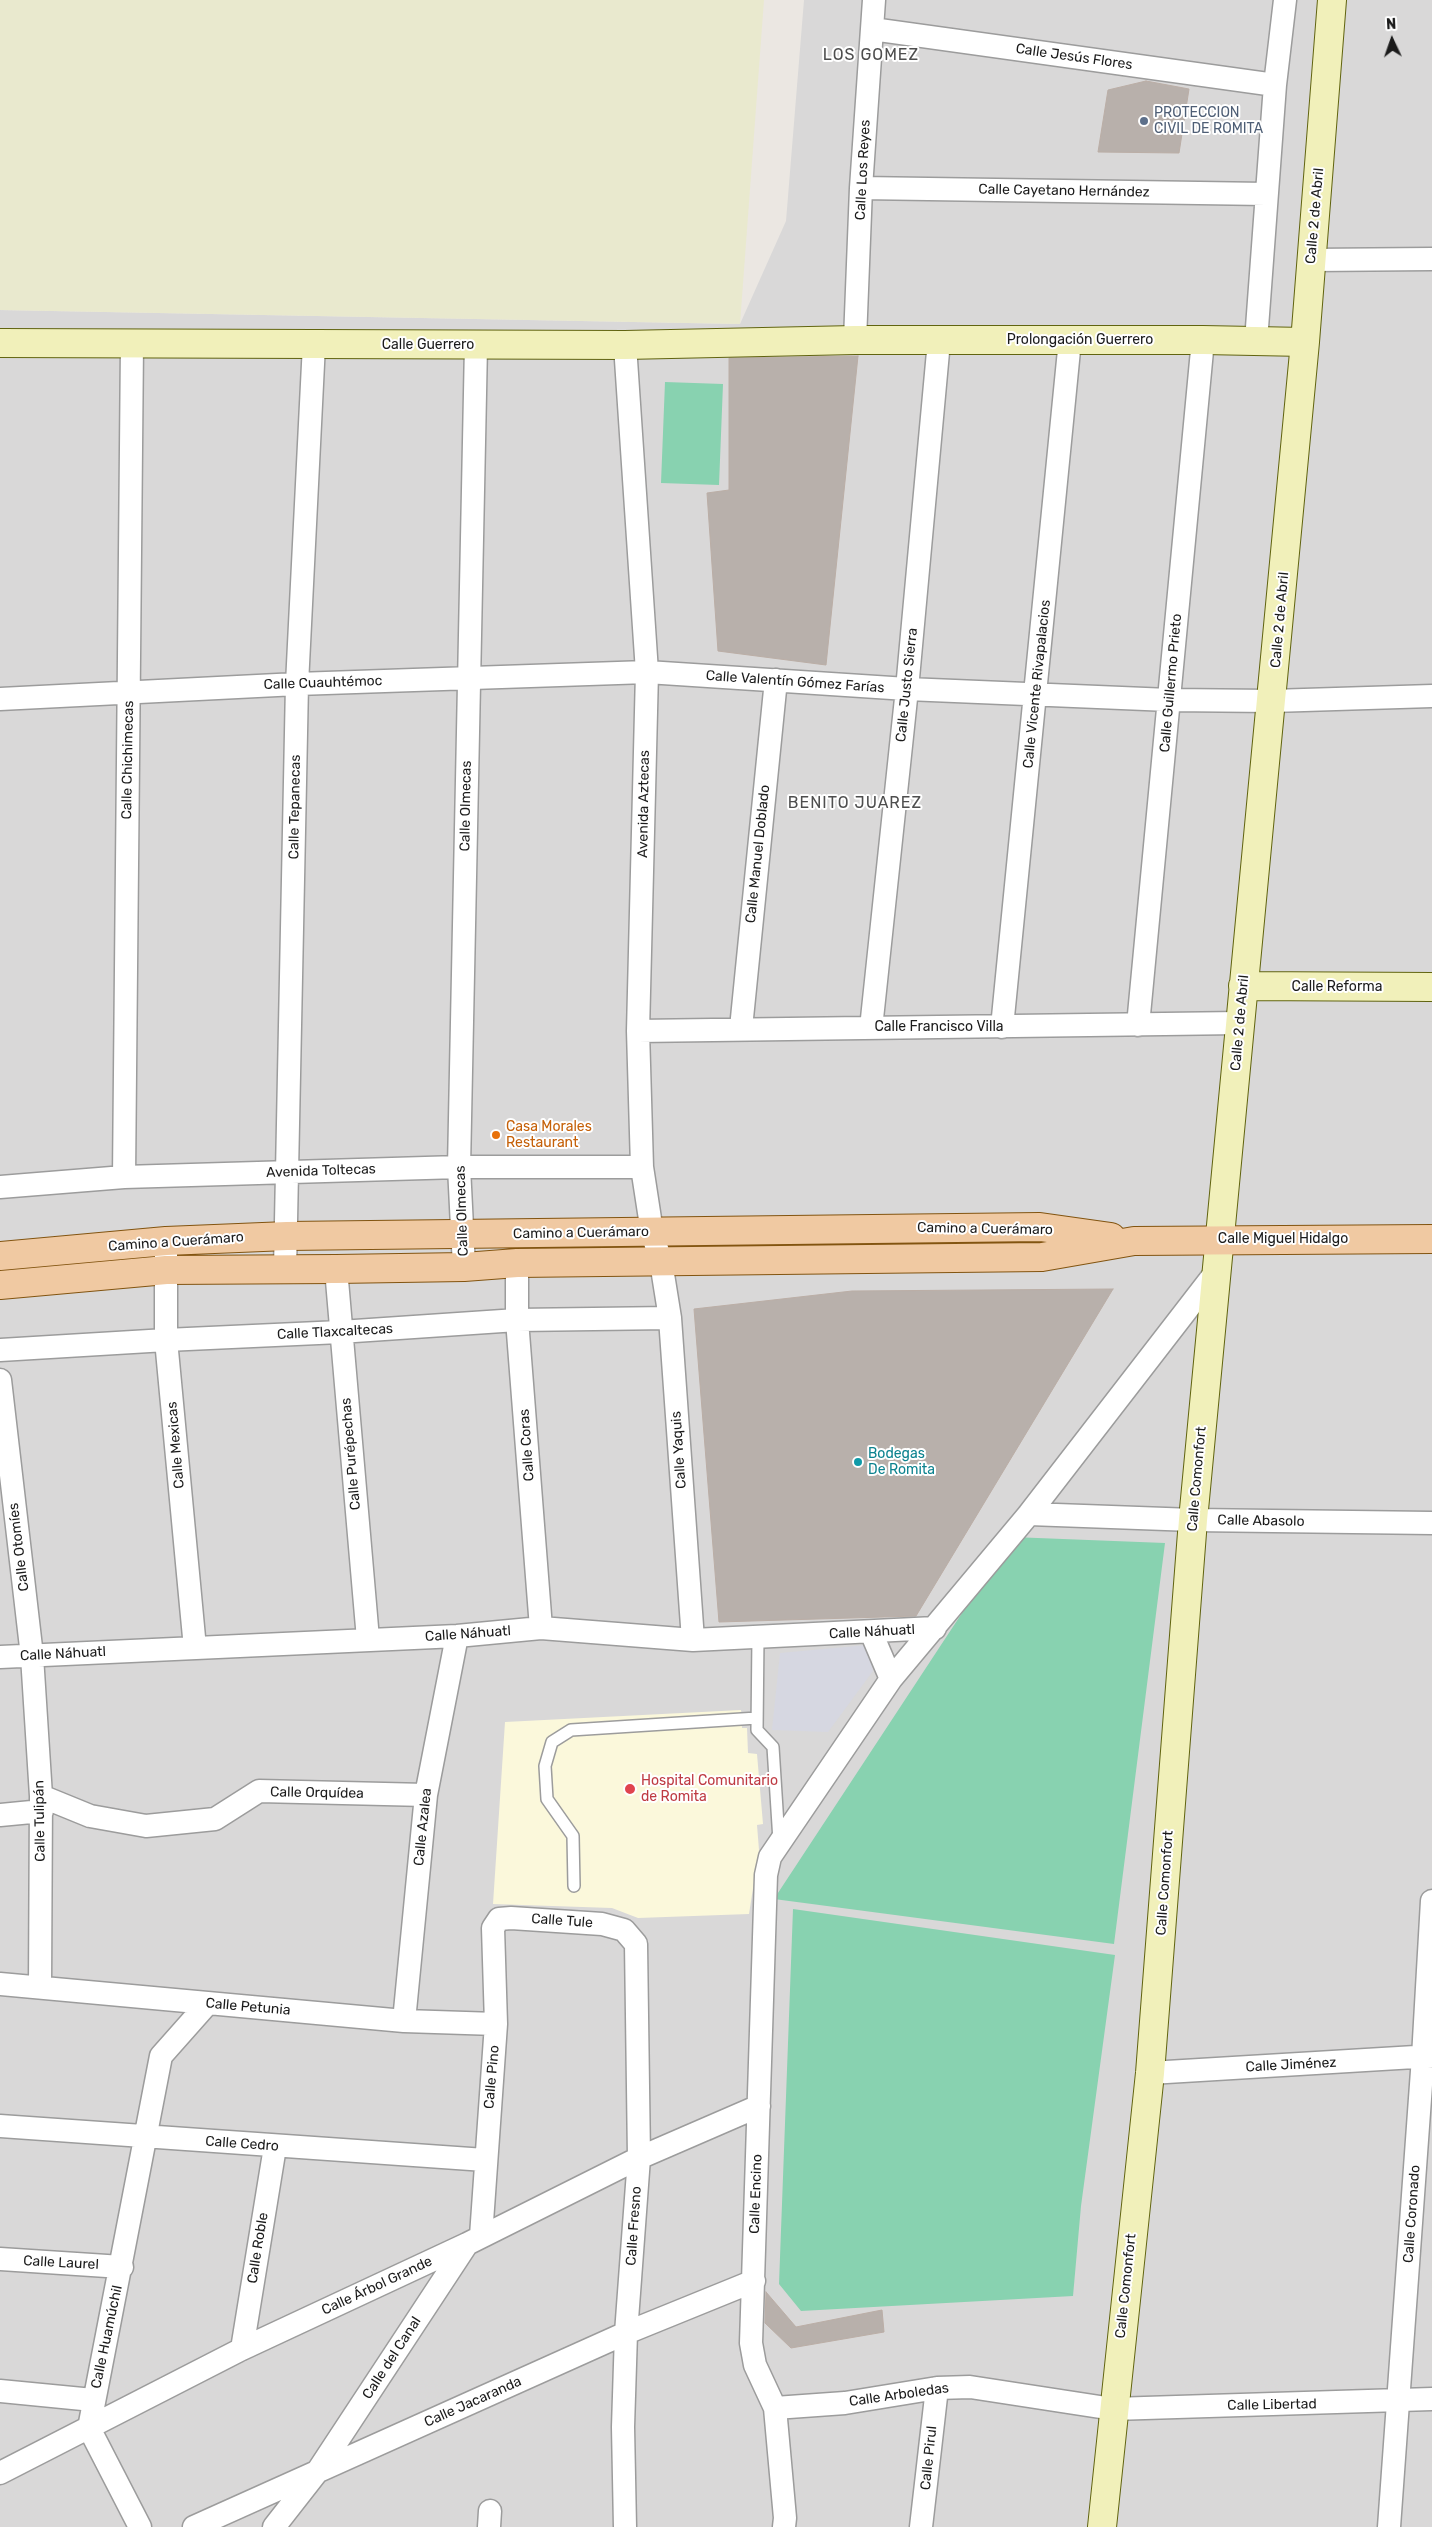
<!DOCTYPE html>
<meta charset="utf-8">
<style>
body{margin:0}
#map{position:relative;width:1432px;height:2527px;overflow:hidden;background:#ebe7e2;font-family:Rubik,sans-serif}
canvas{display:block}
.north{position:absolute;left:1367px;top:15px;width:50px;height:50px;-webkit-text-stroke:4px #fff;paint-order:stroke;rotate:357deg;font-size:14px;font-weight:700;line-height:20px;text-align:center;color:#1b1b1b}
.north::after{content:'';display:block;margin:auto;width:18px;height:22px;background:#1b1b1b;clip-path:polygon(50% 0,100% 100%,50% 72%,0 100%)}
</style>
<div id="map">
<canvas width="1432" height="2527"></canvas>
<div class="north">N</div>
</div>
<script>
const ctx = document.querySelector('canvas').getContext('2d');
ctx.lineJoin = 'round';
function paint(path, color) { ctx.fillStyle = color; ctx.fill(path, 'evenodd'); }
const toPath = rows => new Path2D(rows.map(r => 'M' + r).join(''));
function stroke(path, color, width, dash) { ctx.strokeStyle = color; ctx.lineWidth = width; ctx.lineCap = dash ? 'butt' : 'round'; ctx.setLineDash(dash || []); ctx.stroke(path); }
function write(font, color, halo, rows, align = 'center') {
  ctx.font = font + ' Rubik,sans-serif'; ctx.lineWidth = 4; ctx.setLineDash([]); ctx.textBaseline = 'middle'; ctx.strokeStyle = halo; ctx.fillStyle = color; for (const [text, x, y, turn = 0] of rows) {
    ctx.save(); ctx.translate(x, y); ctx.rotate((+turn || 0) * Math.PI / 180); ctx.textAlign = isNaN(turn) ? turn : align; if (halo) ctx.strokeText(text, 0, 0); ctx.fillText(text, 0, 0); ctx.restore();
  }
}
paint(toPath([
 [804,0,1432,0,1432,2527,0,2527,0,310,740,324,786,221]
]), '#d9d8d8');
paint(toPath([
 [741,1710,742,1728,747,1728,748,1753,757,1754,763,1824,757,1825,759,1850,749,1914,638,1918,612,1908,493,1904,505,1722]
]), '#fbf8db');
paint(toPath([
 [0,0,764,0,740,324,0,310]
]), '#e9e9ce');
paint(toPath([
 [665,382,723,384,719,485,661,483],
 [1012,1537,1165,1543,1114,1944,774,1899],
 [793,1909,1115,1955,1081,2206,1073,2296,801,2311,779,2284]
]), '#88d2b0');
paint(toPath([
 [867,1645,873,1671,828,1732,772,1730,780,1653]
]), '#d6d7e1');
const building = toPath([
 [1146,81,1189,89,1179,153,1098,152,1108,90,1146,81],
 [858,356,826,665,718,651,707,493,729,490,729,358,858,356],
 [1113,1289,916,1616,719,1622,694,1309,852,1291,1113,1289],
 [766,2292,796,2327,882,2310,884,2332,791,2348,765,2323,766,2292]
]);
paint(building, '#b8b0ab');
stroke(building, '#bbaea6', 1);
const lane = toPath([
 [758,1637,757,1730,773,1747,779,1841],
 [574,1886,573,1836,547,1799,545,1766,552,1742,571,1730,757,1718]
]);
const street = toPath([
 [872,29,1275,85],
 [861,188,1266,194],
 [1311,260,1432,259],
 [855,340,861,188,874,0],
 [1256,341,1275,85,1285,0],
 [625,345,647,672,638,1031,642,1167,652,1232,661,1262,670,1318,693,1640],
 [0,699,297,684,647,672,907,689,1169,700,1272,701,1432,696],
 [1138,1025,1203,340],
 [1002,1027,1070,340],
 [741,1028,776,680],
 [871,1028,907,689,939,341],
 [638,1031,1239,1023],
 [124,1177,132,344],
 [0,1187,124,1177,459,1167,642,1167],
 [166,1253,166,1340,195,1648],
 [517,1263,517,1320,541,1628],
 [464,1267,459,1167,476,345],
 [336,1269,368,1639],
 [285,1270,297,684,314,344],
 [0,1350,166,1340,340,1332,517,1320,670,1318],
 [0,1380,32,1656,41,1796,40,1987],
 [1029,1514,1193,1520,1432,1523],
 [871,1632,891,1679],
 [0,1657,457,1636,541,1628,693,1640,935,1628],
 [41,1796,90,1816,146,1826,215,1819,259,1791,426,1795],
 [0,1815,42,1811],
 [0,1984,404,2021,496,2024],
 [404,2021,426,1795,457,1636],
 [1150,2073,1432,2056],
 [0,2126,485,2160],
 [481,2236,496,2024,493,1928,499,1919,511,1918,602,1924,624,1930,636,1944,639,2158,626,2333,623,2427,625,2527],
 [0,2259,122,2267],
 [242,2349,275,2147],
 [0,2391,93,2400],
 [775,2408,845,2403,937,2388,970,2387,1113,2409,1432,2399],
 [0,2473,242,2349,467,2244,639,2158,759,2106],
 [140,2527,89,2428,161,2056,208,2003],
 [194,2527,626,2333,754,2281],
 [274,2527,317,2472,467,2244],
 [489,2527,490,2511],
 [784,2527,785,2518,775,2408,755,2365,751,2343,766,1875,770,1857,891,1679,1029,1514,1216,1272],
 [921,2527,937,2388],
 [1389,2527,1423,2057,1432,1901]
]);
const secondary = toPath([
 [0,343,625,345,855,340,1203,340,1305,342],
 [1243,986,1432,987],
 [1102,2527,1150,2073,1193,1520,1305,342,1332,0]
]);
const primary = toPath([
 [0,1256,166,1241,287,1236,1040,1227,1111,1237],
 [0,1285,166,1270,336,1269,464,1267,517,1263,1042,1257,1134,1241,1432,1239]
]);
stroke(lane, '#9c9c9c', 14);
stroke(street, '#9c9c9c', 25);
stroke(secondary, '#616410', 30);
stroke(primary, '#825410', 30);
stroke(lane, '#fff', 11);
stroke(street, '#fff', 22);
stroke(secondary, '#f1f0ba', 28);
stroke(primary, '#f0c9a2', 28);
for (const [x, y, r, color] of [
 [1144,121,5,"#5c6f8a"],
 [496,1135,5,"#e8710a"],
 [858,1462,5,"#0f9aa8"],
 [630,1789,6,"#e0444e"]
]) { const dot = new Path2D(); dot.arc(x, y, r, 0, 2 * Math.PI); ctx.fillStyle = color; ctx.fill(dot); stroke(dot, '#fff', 2); }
write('14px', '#1b1b1b', '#fff', [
 ["Calle Jesús Flores",1074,57,8],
 ["Calle Los Reyes",863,170,-87],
 ["Calle Cayetano Hernández",1064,191,1],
 ["Calle 2 de Abril",1315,216,-85],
 ["Prolongación Guerrero",1080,340],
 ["Calle Guerrero",428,345],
 ["Calle 2 de Abril",1280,620,-85],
 ["Calle Valentín Gómez Farías",795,682,4],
 ["Calle Cuauhtémoc",323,683,-2],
 ["Calle Guillermo Prieto",1171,683,-85],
 ["Calle Vicente Rivapalacios",1037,684,-84],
 ["Calle Justo Sierra",907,685,-84],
 ["Calle Chichimecas",128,760,-89],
 ["Avenida Aztecas",644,804,-89],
 ["Calle Olmecas",466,806,-89],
 ["Calle Tepanecas",295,807,-89],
 ["Calle Manuel Doblado",758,854,-84],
 ["Calle Reforma",1337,987],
 ["Calle 2 de Abril",1240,1023,-85],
 ["Calle Francisco Villa",939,1027],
 ["Avenida Toltecas",321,1171,-2],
 ["Calle Olmecas",462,1211,-92],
 ["Camino a Cuerámaro",985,1229,1],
 ["Camino a Cuerámaro",581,1233,-1],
 ["Calle Miguel Hidalgo",1283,1239],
 ["Camino a Cuerámaro",176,1242,-4],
 ["Calle Tlaxcaltecas",335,1332,-3],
 ["Calle Mexicas",176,1445,-95],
 ["Calle Coras",527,1445,-94],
 ["Calle Yaquis",679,1450,-94],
 ["Calle Purépechas",351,1454,-95],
 ["Calle Comonfort",1197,1479,-85],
 ["Calle Abasolo",1261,1521,1],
 ["Calle Otomíes",19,1547,-97],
 ["Calle Náhuatl",872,1632,-3],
 ["Calle Náhuatl",468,1634,-4],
 ["Calle Náhuatl",63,1654,-3],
 ["Calle Orquídea",317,1793,1],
 ["Calle Tulipán",40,1821,-91],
 ["Calle Azalea",423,1827,-84],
 ["Calle Comonfort",1165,1883,-86],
 ["Calle Tule",562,1921,4],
 ["Calle Petunia",248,2007,5],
 ["Calle Jiménez",1291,2065,-3],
 ["Calle Pino",492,2077,-85],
 ["Calle Cedro",242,2144,4],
 ["Calle Encino",756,2194,-88],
 ["Calle Coronado",1412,2214,-86],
 ["Calle Fresno",634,2226,-86],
 ["Calle Roble",258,2248,-81],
 ["Calle Laurel",61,2263,3],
 ["Calle Árbol Grande",377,2286,-25],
 ["Calle Comonfort",1126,2286,-84],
 ["Calle Huamúchil",107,2337,-78],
 ["Calle del Canal",392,2358,-57],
 ["Calle Arboledas",899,2395,-8],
 ["Calle Jacaranda",473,2402,-24],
 ["Calle Libertad",1272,2405,-1],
 ["Calle Pirul",929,2458,-84]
]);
write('14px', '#4e5e75', '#fff', [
 ["PROTECCION",1154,113],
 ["CIVIL DE ROMITA",1154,129]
], 'left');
write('14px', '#c56008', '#fff', [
 ["Casa Morales",506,1127],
 ["Restaurant",506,1143]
], 'left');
write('14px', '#0d838f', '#fff', [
 ["Bodegas",868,1454],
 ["De Romita",868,1470]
], 'left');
write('14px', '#be3a42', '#fff', [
 ["Hospital Comunitario",641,1781],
 ["de Romita",641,1797]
], 'left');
ctx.letterSpacing = '1px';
write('16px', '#4e4e4e', '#fff', [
 ["LOS GOMEZ",871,55],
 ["BENITO JUAREZ",855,803]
]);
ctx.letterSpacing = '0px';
</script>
